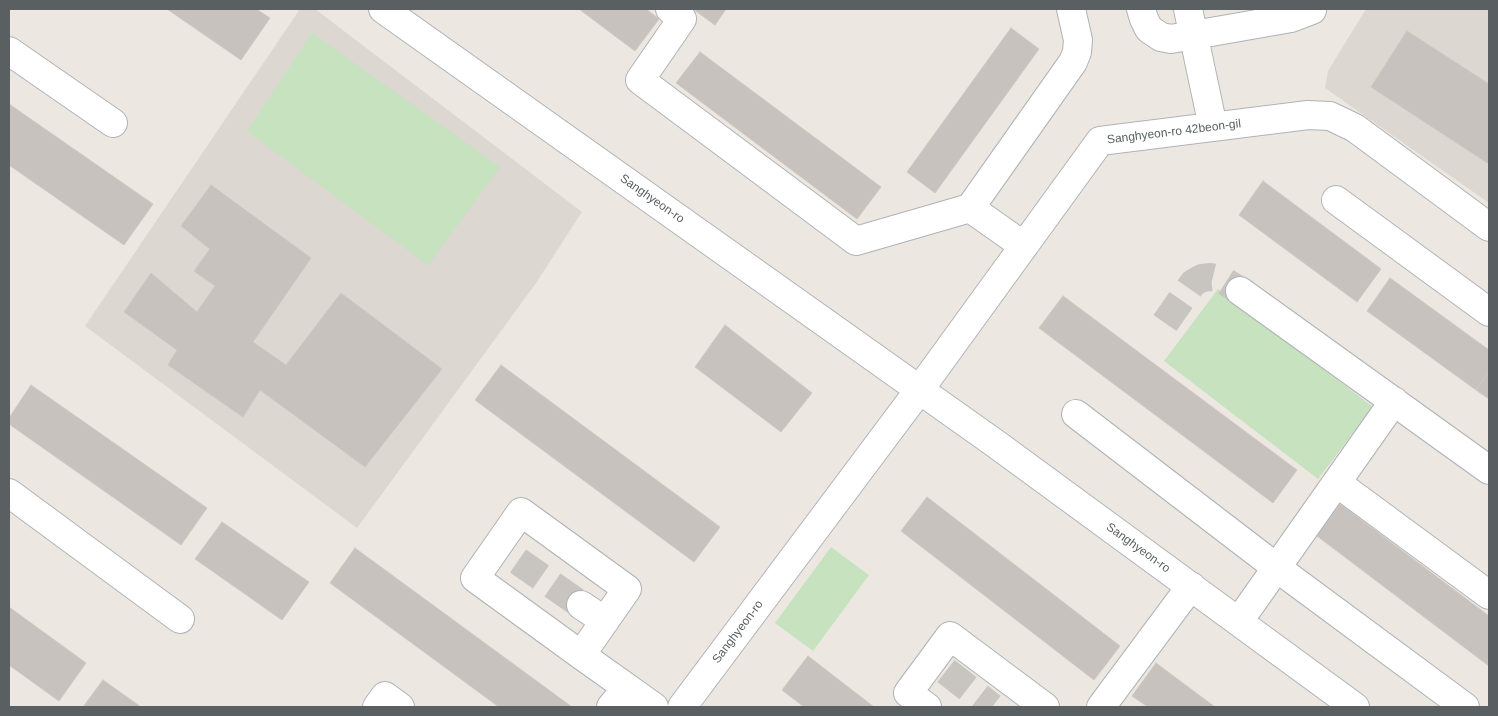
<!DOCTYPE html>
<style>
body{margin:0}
#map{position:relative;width:1498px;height:716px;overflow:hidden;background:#ece7e1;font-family:Helvetica,sans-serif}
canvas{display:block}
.frame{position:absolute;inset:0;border:10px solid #5a5f61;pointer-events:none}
</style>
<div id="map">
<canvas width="1498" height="716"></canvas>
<div class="frame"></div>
</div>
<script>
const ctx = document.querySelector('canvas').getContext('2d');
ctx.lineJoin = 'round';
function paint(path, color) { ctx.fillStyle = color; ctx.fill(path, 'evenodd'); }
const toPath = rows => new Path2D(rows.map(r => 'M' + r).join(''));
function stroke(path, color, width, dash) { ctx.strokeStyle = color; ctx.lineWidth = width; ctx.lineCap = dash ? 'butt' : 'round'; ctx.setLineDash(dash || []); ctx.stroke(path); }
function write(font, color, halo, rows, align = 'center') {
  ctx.font = font + ' Helvetica,sans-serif'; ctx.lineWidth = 4; ctx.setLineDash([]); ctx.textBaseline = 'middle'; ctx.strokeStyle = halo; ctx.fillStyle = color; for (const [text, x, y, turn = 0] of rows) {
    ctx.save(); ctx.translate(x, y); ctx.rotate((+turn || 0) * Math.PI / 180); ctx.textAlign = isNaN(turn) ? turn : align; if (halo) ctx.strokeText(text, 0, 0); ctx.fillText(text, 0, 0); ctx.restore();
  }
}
paint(toPath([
 [300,9,315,9,582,212,536,283,357,528,85,326],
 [1366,9,1489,9,1489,203,1325,88,1328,71]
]), '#dcd7d0');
paint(toPath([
 [312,33,500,167,428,265,247,131],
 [1218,289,1373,407,1318,479,1164,361],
 [831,547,869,575,813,651,775,623]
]), '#c6e2bf');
const building = toPath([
 [167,9,256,9,270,18,241,60,167,9],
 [579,9,646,9,659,19,635,51,579,9],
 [693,9,726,9,715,25,693,9],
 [1011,28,1039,49,935,193,907,172,1011,28],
 [1407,31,1489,84,1489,164,1371,87,1407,31],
 [700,52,881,187,857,219,676,83,700,52],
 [9,104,153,204,124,245,9,165,9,104],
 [1263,181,1381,269,1357,302,1239,215,1263,181],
 [211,185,311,258,253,342,286,365,341,293,442,369,365,467,260,390,243,417,168,365,177,350,124,312,151,273,197,312,215,286,194,271,210,249,181,226,211,185],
 [1390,278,1489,350,1489,372,1476,390,1367,311,1390,278],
 [1063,296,1297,470,1273,503,1039,328,1063,296],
 [725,325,812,393,781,432,695,367,725,325],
 [501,365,720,527,694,562,475,400,501,365],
 [1489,372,1489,399,1476,390,1489,372],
 [31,385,207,508,181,545,9,424,9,418,31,385],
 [927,497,1120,646,1094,680,901,531,927,497],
 [1340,504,1489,616,1489,666,1317,536,1340,504],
 [222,522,309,582,282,620,195,559,222,522],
 [355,548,572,707,499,707,330,583,355,548],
 [9,607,86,663,59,701,9,665,9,607],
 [808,656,874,707,804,707,782,690,808,656],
 [1156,663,1215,707,1148,707,1132,696,1156,663],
 [103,680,141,707,83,707,103,680]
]);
paint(building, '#c7c2be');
stroke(building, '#d0c8c0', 1);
stroke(toPath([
 [1165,323,1193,283,1202,278,1211,277,1223,280,1240,291],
 [518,561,581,605],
 [946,671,992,707]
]), '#c8c5c1', 28, [28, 14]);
const minor = toPath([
 [383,9,996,444,1355,707],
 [670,9,682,19,640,80,856,241,970,208,1073,62,1077,52,1078,40,1071,9],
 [1141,9,1144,19,1149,29,1161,37,1171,39,1291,18,1312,10],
 [1188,9,1213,127],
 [9,51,113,123],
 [1336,200,1489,312],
 [970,208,1024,246],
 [1240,291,1489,470],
 [1076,414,1277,568,1465,707],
 [1337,483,1489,595],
 [9,493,180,619],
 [581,605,605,621],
 [1239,621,1394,401],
 [581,655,627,589,521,512,475,578,581,655,654,707],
 [377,707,385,696,400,707],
 [611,707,627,688],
 [682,707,920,389,1100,141,1308,115,1330,116,1355,128,1489,227],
 [927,707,908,693,950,636,1045,707],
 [1101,707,1191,586]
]);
stroke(minor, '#afb3b6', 30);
stroke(minor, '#fff', 28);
write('12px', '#5a5f61', '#fff', [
 ["Sanghyeon-ro 42beon-gil",1174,132,-7],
 ["Sanghyeon-ro",652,199,35],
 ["Sanghyeon-ro",1138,548,36],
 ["Sanghyeon-ro",738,632,-53]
]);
</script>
